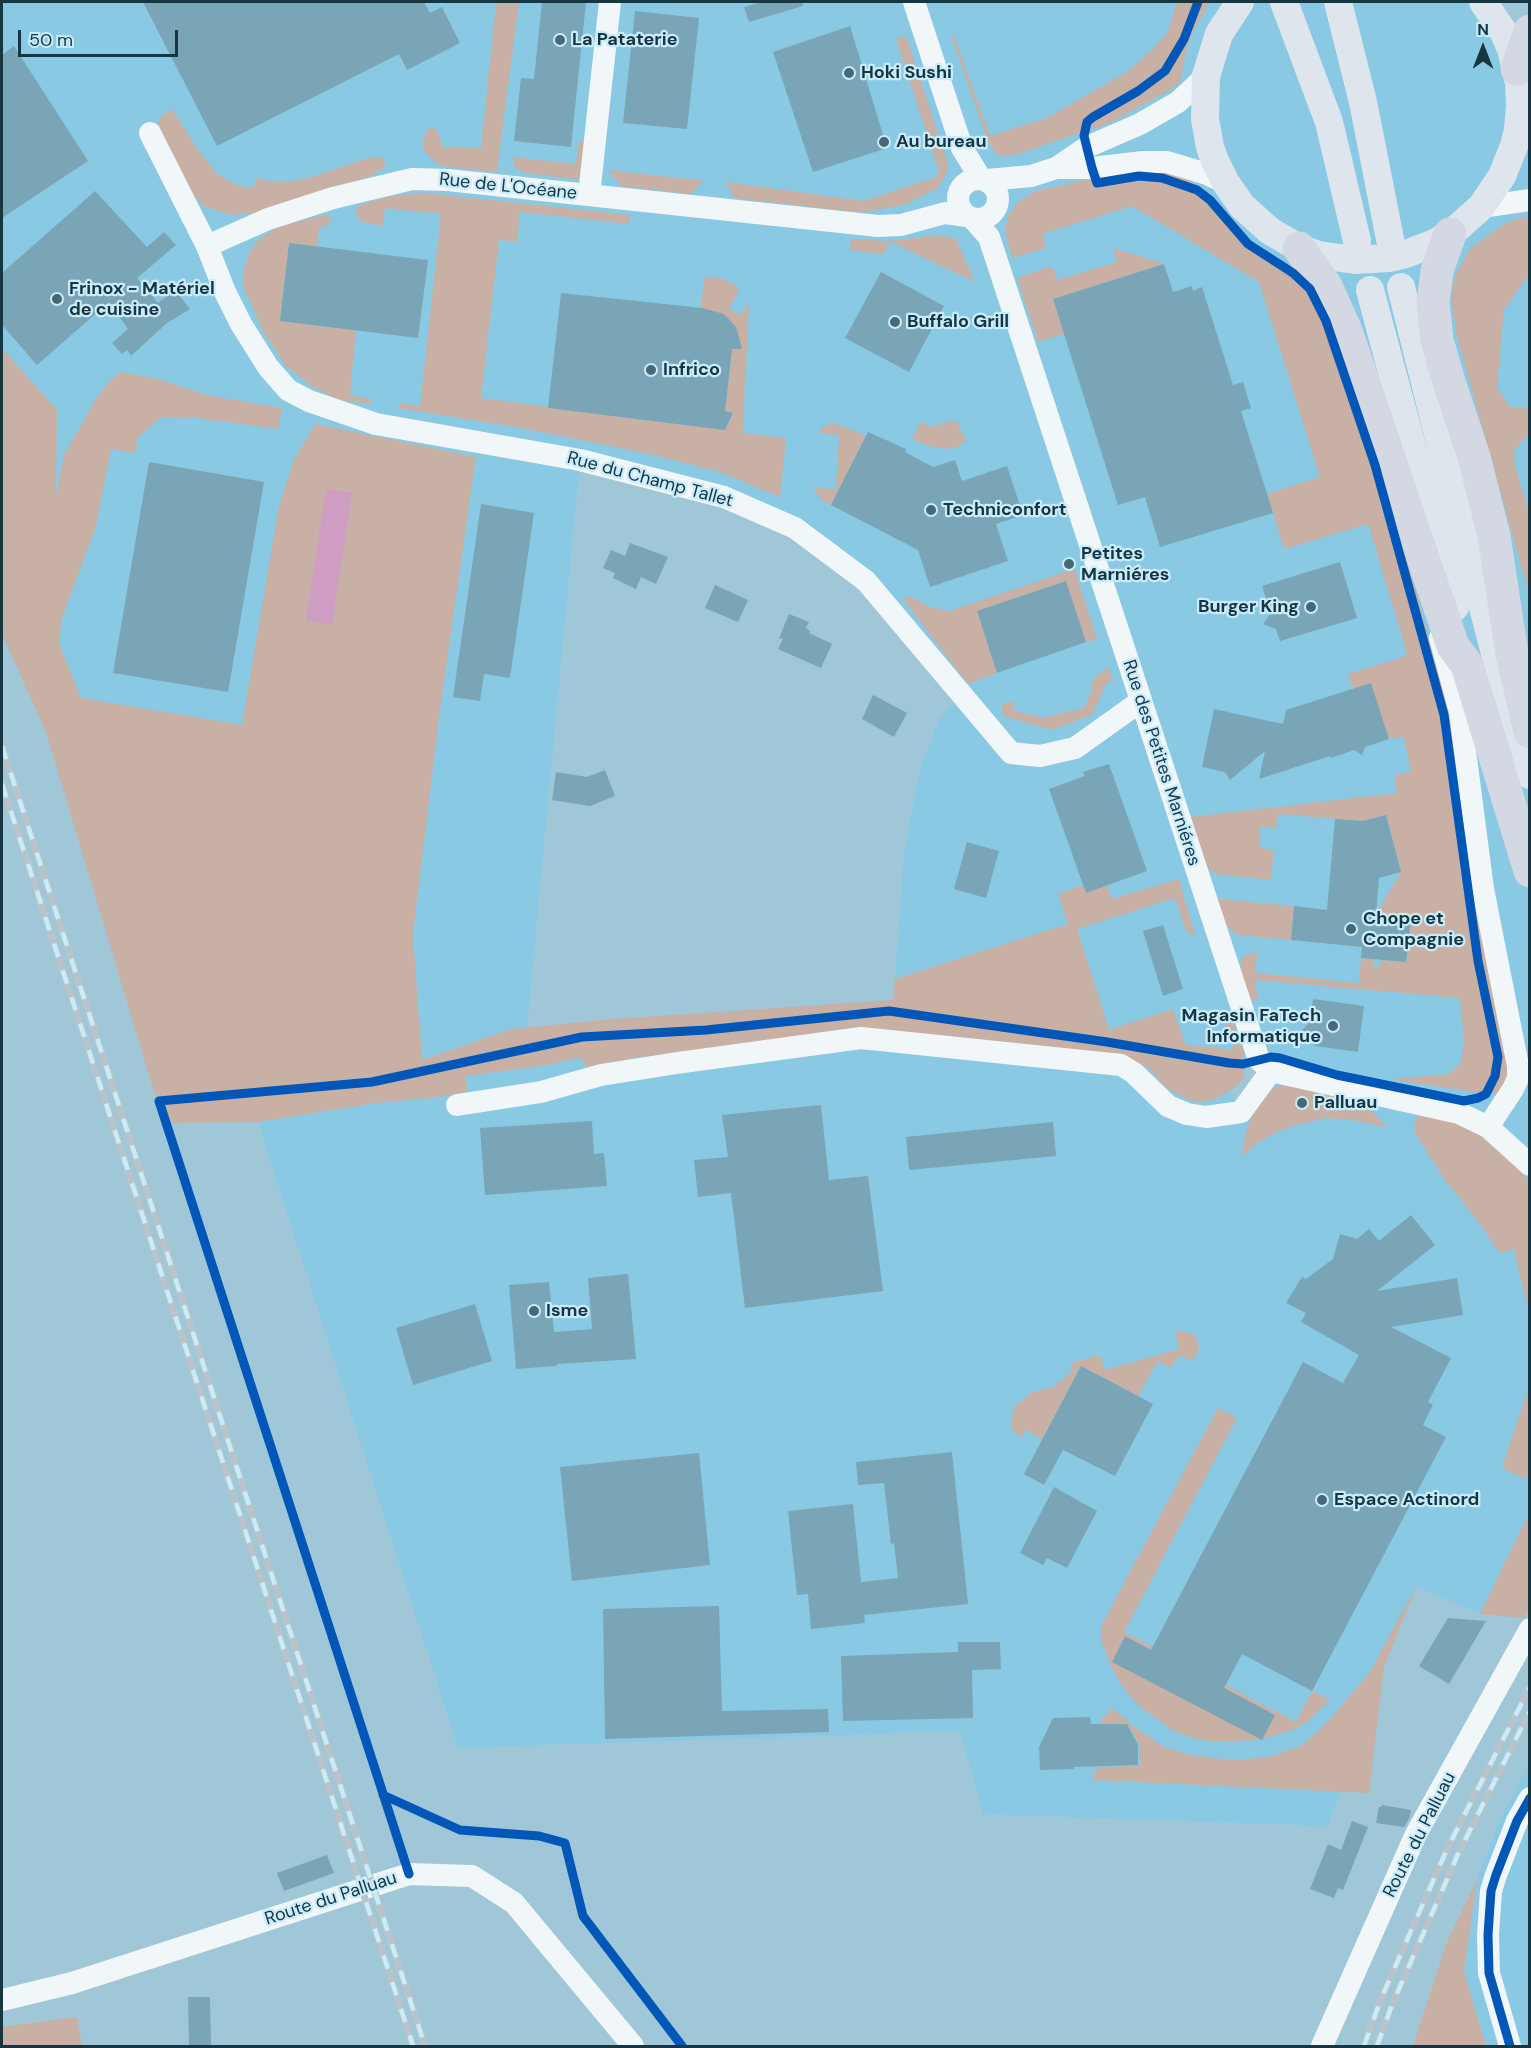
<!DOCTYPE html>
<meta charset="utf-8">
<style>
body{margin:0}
#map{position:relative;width:1531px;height:2048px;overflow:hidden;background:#9fc7d8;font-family:"DM Sans",sans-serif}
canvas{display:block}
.frame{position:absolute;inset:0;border:3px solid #183642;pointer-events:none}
.north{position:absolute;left:1453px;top:18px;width:60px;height:60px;-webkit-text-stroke:4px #c9ecfb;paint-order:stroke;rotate:0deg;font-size:16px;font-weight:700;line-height:24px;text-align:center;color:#183642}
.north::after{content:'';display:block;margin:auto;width:21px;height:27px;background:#183642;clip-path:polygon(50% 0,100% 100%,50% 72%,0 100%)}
.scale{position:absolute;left:18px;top:30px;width:160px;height:27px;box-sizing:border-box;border:3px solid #183642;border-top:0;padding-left:8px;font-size:18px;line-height:21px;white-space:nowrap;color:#183642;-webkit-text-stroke:4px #c9ecfb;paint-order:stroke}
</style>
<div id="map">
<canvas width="1531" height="2048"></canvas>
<div class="frame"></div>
<div class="north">N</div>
<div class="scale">50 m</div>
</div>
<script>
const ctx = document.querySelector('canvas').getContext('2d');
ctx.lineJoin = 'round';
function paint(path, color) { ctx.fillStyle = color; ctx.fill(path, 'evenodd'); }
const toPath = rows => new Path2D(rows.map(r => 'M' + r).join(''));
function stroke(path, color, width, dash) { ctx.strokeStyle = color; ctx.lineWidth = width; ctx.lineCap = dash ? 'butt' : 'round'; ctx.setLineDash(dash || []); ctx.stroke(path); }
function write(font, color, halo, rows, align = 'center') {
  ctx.font = font + ' "DM Sans",sans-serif'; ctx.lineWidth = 4.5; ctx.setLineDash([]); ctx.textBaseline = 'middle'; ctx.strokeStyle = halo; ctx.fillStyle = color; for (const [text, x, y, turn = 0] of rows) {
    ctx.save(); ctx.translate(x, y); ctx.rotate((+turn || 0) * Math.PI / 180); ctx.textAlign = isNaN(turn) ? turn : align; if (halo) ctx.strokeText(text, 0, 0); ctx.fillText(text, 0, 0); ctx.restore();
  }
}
paint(toPath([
 [2,2,1483,2,1529,53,1529,1608,1524,1618,1480,1614,1416,1586,1384,1667,1369,1793,1341,1791,1327,1826,983,1814,960,1731,458,1748,258,1122,376,1103,467,1093,465,1076,548,1065,581,1057,590,1071,635,1057,676,1055,870,1028,1122,1056,1148,1067,1165,1087,1215,1099,1230,1091,1241,1111,1270,1071,1243,1064,1243,1051,1104,1035,1068,924,895,979,904,853,920,769,941,716,962,696,866,581,795,528,580,460,527,1027,512,1029,422,1060,46,732,2,634],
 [1529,1765,1529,2046,1486,2046,1464,1972,1477,1880,1500,1819]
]), '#8ac9e4');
paint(toPath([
 [496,2,519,2,497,172,447,167,438,164,425,152,423,145,426,131,433,127,439,133,442,147,481,148],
 [1177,2,1210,2,1194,30,1187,47,1180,82,1170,90,1110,123,1018,154,1005,156,996,154,988,141,951,36,954,36,990,136,1047,118,1127,72,1151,51,1168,32],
 [906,36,947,161,947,172,938,188,904,205,868,211,847,211,734,198,726,182,863,201,934,178,939,171,896,39],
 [172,109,200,153,217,174,235,184,247,188,257,185,255,177,272,182,289,182,308,178,371,157,384,157,385,167,369,177,256,213,231,215,203,206,188,188,158,123,159,118],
 [579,141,595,143,591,181,525,173,514,167,513,157,576,164],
 [1147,169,1182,176,1199,186,1211,206,1234,233,1262,256,1301,278,1314,293,1322,310,1409,566,1453,726,1457,796,1466,853,1486,926,1509,1076,1501,1093,1486,1094,1390,1079,1449,1074,1461,1063,1464,1041,1460,998,1255,980,1258,999,1254,1001,1248,998,1240,973,1241,960,1246,955,1257,952,1255,973,1359,983,1361,958,1373,959,1373,967,1380,967,1381,960,1406,962,1411,918,1376,914,1401,872,1386,815,1363,821,1278,814,1276,828,1260,827,1259,848,1274,850,1271,880,1216,874,1204,865,1191,817,1396,793,1395,775,1411,772,1404,737,1389,739,1371,684,1353,689,1348,674,1400,658,1407,653,1368,524,1284,549,1267,494,1320,477,1259,282,1132,206,1043,234,1046,248,1012,258,1005,231,1008,216,1017,203,1035,191,1118,173],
 [608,170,687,179,704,180,691,194,621,186],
 [426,193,630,215,629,224,519,212,518,242,499,240,481,398,725,430,733,413,725,411,732,349,741,349,724,315,701,308,704,277,719,277,736,285,739,290,729,309,741,315,749,302,743,433,786,438,780,497,720,472,658,456,522,428,398,408,399,403,420,406,441,214,385,208,383,226,359,221,356,211,359,205,396,195],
 [327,214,331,223,319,228,317,247,289,244,280,321,356,330,350,395,372,399,372,404,339,400,310,385,285,365,262,329,243,286,244,269,250,251,258,240,278,227],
 [1529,216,1529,274,1504,310,1497,388,1510,407,1529,409,1529,437,1526,437,1514,451,1515,465,1529,513,1529,594,1457,337,1451,296,1455,277,1469,250,1498,228,1513,220],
 [937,235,956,239,975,282,891,242,883,254,850,250,851,239,890,241],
 [1113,248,1164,264,1053,299,1064,334,1038,342,1017,278,1052,266,1057,280,1117,262],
 [2,348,57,410,56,496,64,455,97,397,110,381,121,372,158,379,206,395,282,408,278,429,197,418,162,417,138,437,135,453,111,449,96,526,62,618,59,644,81,698,242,725,279,506,295,457,316,424,476,457,439,717,413,934,422,1060,512,1029,614,1019,893,1000,895,979,1068,924,1058,894,1083,885,1086,892,1107,885,1112,899,1179,879,1195,936,1187,933,1175,898,1077,929,1109,1030,1173,1009,1186,1045,1234,1050,1224,1021,1232,1018,1243,1050,1244,1078,1230,1091,1215,1099,1203,1102,1191,1101,1165,1087,1148,1067,1122,1056,926,1034,676,1055,635,1057,589,1071,580,1057,548,1065,466,1076,467,1094,376,1103,258,1122,173,1123,154,1092,46,732,2,634],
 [352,493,332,624,306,620],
 [956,420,966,440,958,447,944,449,929,446,912,439,921,422,931,427],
 [831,423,843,426,866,436,831,505,820,499,813,488,836,489,839,435,819,433,820,429],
 [1074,568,1097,639,1086,642,1065,581,977,611,997,673,968,684,903,599,907,597,914,598,930,607,950,611,1051,577],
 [1108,667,1113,679,1105,686,1092,715,1052,730,1003,716,1002,703,1015,702,1013,710,1043,718,1084,708,1092,689,1092,681],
 [1217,899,1294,906,1291,940,1238,935,1227,927],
 [1288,1082,1359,1096,1387,1128,1353,1120,1327,1118,1299,1124,1277,1132,1259,1142,1242,1156,1245,1135,1259,1095],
 [1430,1110,1484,1137,1517,1164,1529,1185,1529,1316,1514,1249,1500,1253,1471,1212,1444,1179,1414,1131,1415,1121,1421,1112],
 [1180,1331,1191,1333,1196,1336,1199,1348,1197,1354,1191,1361,1179,1355,1171,1368,1158,1361,1138,1396,1081,1366,1042,1439,1026,1430,1022,1437,1011,1430,1011,1417,1016,1405,1033,1392,1053,1387,1073,1371,1071,1363,1100,1355,1105,1370,1179,1349,1175,1332],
 [1529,1386,1529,1481,1502,1468],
 [1218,1408,1237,1418,1124,1632,1296,1722,1312,1691,1330,1700,1308,1721,1293,1730,1258,1740,1215,1742,1193,1738,1172,1730,1137,1704,1122,1686,1111,1666,1101,1640,1101,1626],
 [1529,1513,1529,1608,1524,1618,1480,1614],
 [1417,1585,1384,1667,1369,1793,1092,1780,1097,1767,1140,1766,1139,1744,1127,1723,1101,1724,1101,1720,1113,1708,1133,1726,1164,1747,1190,1755,1231,1760,1269,1757,1301,1746,1326,1724,1370,1672],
 [1477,1880,1464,1972,1486,2046,1413,2046,1446,1944],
 [77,2017,82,2046,2,2046,2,2027]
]), '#c8b0a4');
paint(toPath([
 [326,489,352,493,332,625,306,620]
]), '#cf9cc4');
paint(toPath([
 [143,2,424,2,430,13,442,7,460,43,407,70,399,54,217,146],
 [542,2,586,2,571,147,514,141,521,78,534,79],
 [762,2,803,2,803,6,749,22,744,7],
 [635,11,699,18,687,129,623,123],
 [850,26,887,148,813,172,773,52],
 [14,46,88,161,2,218,2,55],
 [95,191,147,247,164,232,176,245,137,278,158,303,171,293,174,297,178,294,190,309,167,323,131,356,127,350,122,354,112,343,128,329,109,302,37,365,2,325,2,273],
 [289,243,428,260,418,338,280,321],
 [1164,264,1173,292,1192,286,1193,291,1202,287,1233,385,1243,382,1251,408,1241,411,1273,513,1160,547,1145,497,1118,505,1053,299],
 [881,272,944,306,909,372,845,338],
 [561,293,702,308,724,314,736,327,742,349,732,349,725,411,733,413,725,430,548,408],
 [868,432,906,449,905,452,933,467,955,460,962,481,1007,466,1023,515,996,524,1008,561,930,587,918,550,831,505],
 [149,462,264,482,228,692,113,673],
 [481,504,534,513,510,678,484,674,480,701,453,697],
 [630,543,668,557,656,584,641,577,636,589,613,578,615,573,603,568,611,550,625,556],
 [1340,562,1357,618,1280,641,1276,629,1263,624,1271,613,1262,586],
 [1066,581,1086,642,997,673,977,611],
 [715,585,748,600,738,622,705,608],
 [789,614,809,622,806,628,810,631,809,633,832,644,821,668,778,649,783,639,779,638],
 [1371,683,1389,739,1365,747,1362,755,1354,750,1331,758,1330,756,1259,779,1265,751,1230,780,1225,772,1202,767,1214,709,1283,724,1286,710],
 [873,695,907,713,894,737,862,719],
 [1109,764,1147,871,1086,893,1049,789,1085,776,1083,772],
 [605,770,615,796,590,806,552,800,556,772,587,777],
 [1386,815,1401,872,1379,878,1376,914,1411,918,1406,962,1361,958,1362,947,1291,940,1294,906,1327,910,1335,819,1363,821],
 [967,842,999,851,986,898,954,889],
 [1163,925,1183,989,1163,996,1143,931],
 [1313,999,1364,1006,1358,1052,1315,1046,1302,1030,1309,1023],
 [821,1105,829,1180,868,1176,883,1291,745,1308,731,1193,698,1197,694,1160,728,1157,722,1115],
 [592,1121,594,1154,604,1153,607,1186,485,1195,480,1128],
 [1053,1122,1056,1156,909,1170,906,1137],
 [1411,1215,1435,1245,1377,1291,1457,1278,1463,1315,1391,1327,1451,1358,1428,1402,1433,1405,1423,1425,1446,1437,1312,1691,1242,1654,1224,1688,1275,1715,1262,1740,1112,1662,1125,1636,1151,1650,1303,1362,1343,1383,1359,1355,1301,1322,1306,1313,1286,1303,1302,1277,1306,1279,1333,1259,1340,1234,1357,1239,1369,1229,1379,1241],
 [628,1274,636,1359,557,1364,557,1366,516,1369,509,1285,549,1282,554,1332,592,1329,588,1278],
 [475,1304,492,1361,413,1385,396,1328],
 [1081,1366,1153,1404,1115,1476,1063,1450,1044,1485,1024,1474],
 [952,1452,968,1604,864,1615,865,1623,811,1629,808,1594,797,1595,788,1511,853,1504,861,1582,898,1578,894,1543,891,1544,884,1483,858,1485,856,1462],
 [699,1453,710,1565,572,1581,560,1467],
 [1054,1487,1097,1511,1067,1568,1047,1558,1043,1565,1020,1553],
 [719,1606,722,1711,828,1709,829,1732,605,1739,603,1609],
 [1448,1618,1486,1621,1449,1684,1419,1666],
 [958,1642,1000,1642,1001,1669,972,1670,973,1718,843,1721,841,1656,958,1652],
 [1090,1717,1091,1724,1127,1724,1138,1745,1138,1765,1074,1767,1074,1769,1040,1770,1039,1747,1053,1718],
 [1382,1805,1411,1810,1410,1817,1404,1827,1376,1823,1379,1807,1381,1807],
 [1352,1821,1368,1827,1343,1890,1338,1888,1334,1898,1310,1889,1328,1844,1341,1850],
 [327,1855,334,1873,284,1891,277,1873],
 [188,1997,210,1997,211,2046,189,2046]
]), '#79a5b6');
stroke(toPath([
 [914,2,962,148,981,179],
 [150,133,207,246,268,219,333,198,412,179,448,180,878,226,901,225,945,213,967,216],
 [1056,168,1092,168,1143,162,1167,162,1207,174,1226,183],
 '958 199a20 20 0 1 1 40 0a20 20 0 1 1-40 0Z',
 [987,180,1031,176,1056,168,1087,147,1140,124,1178,102,1206,76],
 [589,195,610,2],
 [1481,207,1530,200],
 [973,219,989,237,1259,1060,1271,1071,1459,1113,1488,1127,1530,1165],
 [207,246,225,292,241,324,268,367,288,390,309,401,376,424,580,460,724,497,795,528,866,581,1011,753,1040,756,1075,748,1141,701],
 [1440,638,1460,712,1483,889,1518,1066,1518,1078,1513,1089,1488,1127],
 [457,1105,541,1092,601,1075,677,1063,861,1038,1121,1065,1134,1073,1168,1106,1187,1114,1206,1117,1241,1112,1271,1071],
 [2,2000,72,1983,409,1874,472,1876,514,1903,633,2046],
 [1322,2046,1416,1834,1530,1629],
 [1510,2046,1489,1973,1488,1935,1491,1891,1496,1875,1517,1821,1530,1798]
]), '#f1f7f9', 22);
stroke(toPath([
 [1240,2,1219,34,1206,76,1205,119,1210,147,1215,161,1226,183,1242,206,1270,231,1299,248,1318,255,1355,260,1389,258,1406,254,1437,242,1455,230,1481,207,1502,176,1514,146,1518,130,1520,106,1519,83,1511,49,1503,31,1483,2],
 [1284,2,1329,122,1357,241],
 [1338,2,1363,102,1390,239],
 [1401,287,1449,478,1514,726,1530,775],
 [1370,290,1455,607]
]), '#dfe5ec', 28);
stroke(toPath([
 [1517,69,1530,31],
 [1450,234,1437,271,1433,302,1437,340,1450,385,1474,457,1494,536,1512,654,1530,732],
 [1299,248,1326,286,1346,331,1453,646,1467,665,1530,871]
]), '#d3d8e3', 33);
const rail = toPath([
 [2,746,425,2046],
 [2,784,413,2046],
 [1364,2046,1381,1999,1448,1847,1530,1687],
 [1377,2046,1392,2005,1459,1852,1530,1711]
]);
stroke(rail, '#b8c4ca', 7);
stroke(rail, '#c9ecfb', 4.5, [14]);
stroke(toPath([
 [383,1795,460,1830,539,1836,565,1843,583,1916,682,2046],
 [409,1874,159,1101,372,1082,582,1037,706,1030,889,1011,1107,1042,1229,1063,1243,1064,1271,1057,1280,1058,1337,1075,1464,1101,1478,1098,1486,1094,1495,1076,1498,1057,1478,961,1444,715,1375,465,1326,321,1310,289,1293,273,1248,244,1210,200,1197,190,1162,178,1139,176,1097,183,1092,168,1084,136,1087,122,1093,117,1138,91,1165,71,1184,39,1198,2],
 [1510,2046,1489,1973,1488,1935,1491,1891,1496,1875,1517,1821,1530,1798]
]), '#0057b8', 9);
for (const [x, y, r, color] of [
 [560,40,6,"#476976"],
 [849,73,6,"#476976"],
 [884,142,6,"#476976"],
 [57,299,6,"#476976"],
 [895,322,6,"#476976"],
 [651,370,6,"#476976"],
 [931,510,6,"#476976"],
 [1069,564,6,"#476976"],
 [1311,607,6,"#476976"],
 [1351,929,6,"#476976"],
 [1333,1026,6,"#476976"],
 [1302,1103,6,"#476976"],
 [534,1311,6,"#476976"],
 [1322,1500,6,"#476976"]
]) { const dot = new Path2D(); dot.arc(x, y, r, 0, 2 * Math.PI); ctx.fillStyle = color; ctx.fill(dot); stroke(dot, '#c9ecfb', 2); }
write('bold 18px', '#183642', '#c9ecfb', [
 ["La Pataterie",572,40],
 ["Hoki Sushi",861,73],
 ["Au bureau",896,142],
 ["Frinox - Matériel",69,289],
 ["de cuisine",69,310],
 ["Buffalo Grill",907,322],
 ["Infrico",663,370],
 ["Techniconfort",943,510],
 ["Petites",1081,554],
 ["Marniéres",1081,575],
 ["Burger King",1299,607,"right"],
 ["Chope et",1363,919],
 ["Compagnie",1363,940],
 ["Magasin FaTech",1321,1016,"right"],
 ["Informatique",1321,1037,"right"],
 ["Palluau",1314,1103],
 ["Isme",546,1311],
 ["Espace Actinord",1334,1500]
], 'left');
write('18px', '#183642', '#c9ecfb', [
 ["Rue de L'Océane",508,187,6],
 ["Rue du Champ Tallet",650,480,15],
 ["Rue des Petites Marniéres",1161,763,72],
 ["Route du Palluau",1420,1835,-63],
 ["Route du Palluau",331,1899,-18]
]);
</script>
